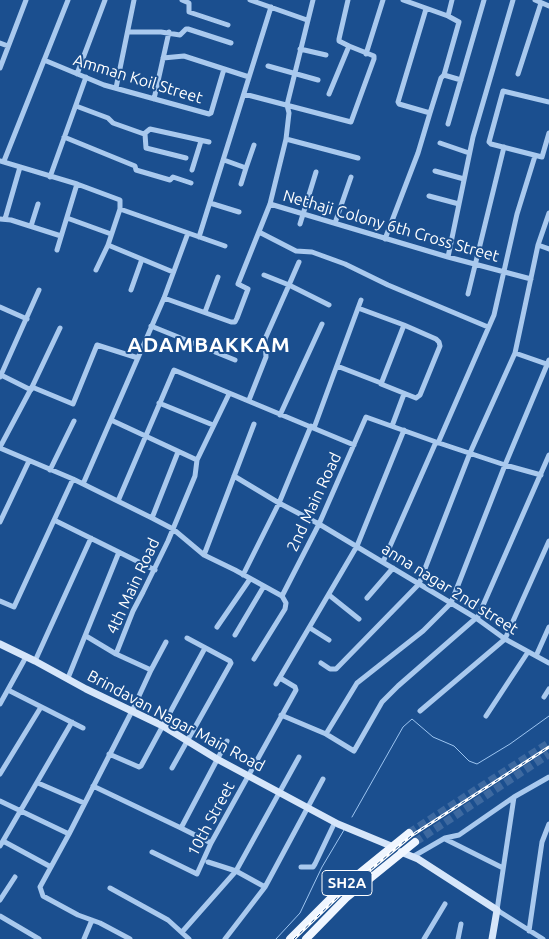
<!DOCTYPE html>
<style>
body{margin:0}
canvas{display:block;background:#1b4f8f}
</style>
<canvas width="549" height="939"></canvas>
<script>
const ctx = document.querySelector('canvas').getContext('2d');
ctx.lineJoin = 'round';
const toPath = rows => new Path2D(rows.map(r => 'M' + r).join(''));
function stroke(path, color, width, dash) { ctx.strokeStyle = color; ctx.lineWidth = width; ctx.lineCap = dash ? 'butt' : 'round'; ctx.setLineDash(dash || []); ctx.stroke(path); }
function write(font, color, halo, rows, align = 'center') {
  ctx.font = font + ' Ubuntu,sans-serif'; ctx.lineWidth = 4; ctx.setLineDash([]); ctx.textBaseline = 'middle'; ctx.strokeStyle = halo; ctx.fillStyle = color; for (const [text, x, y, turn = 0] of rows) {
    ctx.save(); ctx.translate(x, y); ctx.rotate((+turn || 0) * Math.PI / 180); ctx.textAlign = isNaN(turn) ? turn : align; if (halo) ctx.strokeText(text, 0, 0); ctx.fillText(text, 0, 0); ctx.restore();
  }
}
stroke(toPath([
 [352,817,403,727,412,719,433,737,454,746,469,761,477,764,510,744,549,716],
 [276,939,300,913,322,867,344,830]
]), '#9cc4f0', 1);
stroke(toPath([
 [409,833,549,743],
 [415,842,549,754]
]), '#3d69a0', 8, [8, 4]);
stroke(toPath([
 [182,0,189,3,189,12,228,25],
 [250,0,307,20],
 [403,0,448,16,459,22,444,75,441,78,430,113,399,104,398,102,426,9],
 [535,0,549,6],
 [448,16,452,0],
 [128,32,161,32,180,35,186,29,188,29,231,43],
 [0,43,8,46],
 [300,49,326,55],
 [366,54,383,0],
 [163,58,184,56,249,77],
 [44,60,104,85,209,114,211,113,224,69],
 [268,66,318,80],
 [0,68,26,0],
 [77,74,105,0],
 [518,74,541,3],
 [444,75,461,80],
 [116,88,134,0],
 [244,94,351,122,374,59,374,56,349,46],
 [329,94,349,46,339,41,339,39,348,0],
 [154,99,169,32],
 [549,102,503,91,489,142,491,144,542,157,549,133],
 [76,106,108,118,113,123,144,134,150,129,209,142],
 [448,124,484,0],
 [145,134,146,148,186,158],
 [64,137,135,166,136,170,170,180,173,177,191,183],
 [286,139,358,158],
 [440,143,469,153],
 [224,160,246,168,241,184],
 [0,161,77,184,120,200,120,209,108,245,96,270],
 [4,161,68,0],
 [246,168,254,145],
 [192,170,201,141],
 [435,171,464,179],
 [50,177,86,77],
 [429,196,459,204],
 [210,203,239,212],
 [270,204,448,257,531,279],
 [120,209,225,246],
 [67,218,111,234],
 [0,219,11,220,61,236],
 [5,219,20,167],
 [335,223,351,177],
 [300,224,316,172],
 [31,226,38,204],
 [259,232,296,251,312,252,345,264,388,285,488,327],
 [199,237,271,7],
 [385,239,418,153,430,113],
 [108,245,173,272],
 [538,245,549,249],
 [57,250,77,184],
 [448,257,473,137,513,0],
 [264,275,289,285,299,262],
 [131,290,142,259],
 [468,294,504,147],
 [164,298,231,322,235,322,237,318,248,289,238,284,270,204,286,139,289,113,287,105,313,0],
 [0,307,27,319],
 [358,308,404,325,436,339,439,342,440,346,420,395,416,398,381,384,404,325],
 [205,312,218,277],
 [151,326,235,360],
 [515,353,549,365],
 [337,366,381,383],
 [1,375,31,390],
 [0,377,39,290],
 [32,387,73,404,97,345,138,358],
 [249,400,266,357,265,339,289,285,329,305],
 [159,403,213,425],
 [280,415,322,324],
 [111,420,197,460],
 [392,426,404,394],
 [314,428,361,300],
 [438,443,494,315,517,214,535,156],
 [0,447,32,387,60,328],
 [0,448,73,479,152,518,173,529,204,555,235,570,282,596,286,603,285,609,254,659],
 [50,470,74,421],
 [234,476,279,503,319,524,476,618,505,639,549,663],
 [83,484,164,298,188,233],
 [118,501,174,370,354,445],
 [152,518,178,452],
 [54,520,155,570],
 [0,522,29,461],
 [204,555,254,424],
 [383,562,436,442],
 [243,575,279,503,311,426],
 [329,595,359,619],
 [282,596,319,524,366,417,436,442,505,465,541,475],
 [367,598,393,568],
 [0,601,14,607,73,479],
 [477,619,549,455],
 [217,627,250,579],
 [310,628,329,640],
 [235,635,264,586],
 [86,636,116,654,151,670],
 [116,654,133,611,143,592,168,541,195,476,197,460,229,394],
 [536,656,549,627],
 [35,661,91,538],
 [321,663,330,669,336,669,419,584,470,453,515,353,538,245,549,213],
 [68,678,119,552],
 [276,684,357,546,404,430],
 [8,690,83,728],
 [544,697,549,689],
 [0,704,26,657],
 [420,711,505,639,549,541],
 [281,715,326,734,354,751,382,702,398,686,476,618],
 [486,716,528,652],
 [326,734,357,683,423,631,451,603,505,465,549,360],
 [109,754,139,767,141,766,205,648],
 [172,768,231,663,230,661,187,638],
 [0,774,41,707],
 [38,783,84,803],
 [93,786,181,828,227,741],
 [514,797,497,910,543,939],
 [0,801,69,834],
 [181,828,211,843],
 [445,839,503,868],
 [3,841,51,867],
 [0,846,72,722],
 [152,852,197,874,211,843,296,690,295,687,280,678],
 [414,856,445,838,459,835,514,797,549,777],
 [208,862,236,871,265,887],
 [301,867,313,867,315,864,335,822],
 [110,888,168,920,189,939],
 [0,900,15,877],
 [0,916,39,939],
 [529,931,542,842,549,824],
 [182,932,236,871,299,757],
 [84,939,92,920],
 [130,939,100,923,78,915,43,896,40,887,69,834,132,711,151,670,166,642],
 [225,939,265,887,323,779],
 [424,939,445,904],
 [458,939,461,924]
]), '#a9c9ee', 5);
stroke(toPath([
 [0,644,35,661,86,689,163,726,217,759,338,824,391,846],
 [401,852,418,859,497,910,492,939]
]), '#d6e6fa', 7);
stroke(toPath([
 [290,939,340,889,409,833],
 [306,939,346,898,415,842]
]), '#f0f6ff', 8);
const rail = toPath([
 [294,939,340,895,411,836,549,747]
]);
stroke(rail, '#fff', 3);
stroke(rail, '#1b4f8f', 1, [4]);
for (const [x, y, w] of [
 [347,883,50]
]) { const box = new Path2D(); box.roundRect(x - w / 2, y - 12.5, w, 25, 4); ctx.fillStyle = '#1b4f8f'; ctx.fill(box); stroke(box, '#fff', 1); }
write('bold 15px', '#fff', null, [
 ["SH2A",347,883]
]);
write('16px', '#fff', '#1b4f8f', [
 ["Amman Koil Street",138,79,17],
 ["Nethaji Colony 6th Cross Street",391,226,16],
 ["2nd Main Road",314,502,-65],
 ["4th Main Road",133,586,-65],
 ["anna nagar 2nd street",450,589,32],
 ["Brindavan Nagar Main Road",176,721,28],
 ["10th Street",211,819,-62]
]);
ctx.letterSpacing = '1px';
write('bold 21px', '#fff', '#1b4f8f', [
 ["ADAMBAKKAM",209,345]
]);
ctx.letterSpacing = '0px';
</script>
